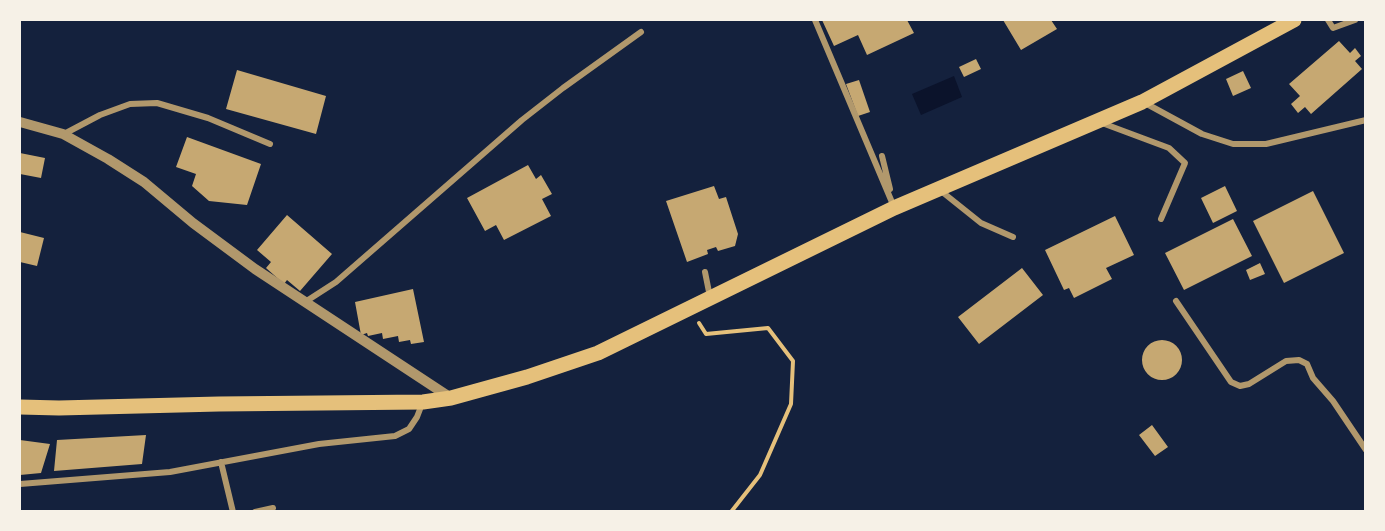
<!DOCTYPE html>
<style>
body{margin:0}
#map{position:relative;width:1385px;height:531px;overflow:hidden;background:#14213d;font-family:Ubuntu,sans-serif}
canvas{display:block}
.frame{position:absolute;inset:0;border:21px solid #f6f1e7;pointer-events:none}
</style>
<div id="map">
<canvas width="1385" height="531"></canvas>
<div class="frame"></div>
</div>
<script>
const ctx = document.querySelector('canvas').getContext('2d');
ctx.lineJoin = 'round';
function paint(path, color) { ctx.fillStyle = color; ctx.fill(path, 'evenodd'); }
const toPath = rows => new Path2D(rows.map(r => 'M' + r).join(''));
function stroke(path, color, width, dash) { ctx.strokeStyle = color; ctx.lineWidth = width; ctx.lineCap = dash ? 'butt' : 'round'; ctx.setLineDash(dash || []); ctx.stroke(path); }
paint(toPath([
 [954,76,962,97,921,115,912,94]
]), '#0b132b');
paint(toPath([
 [822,20,907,20,914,33,867,55,858,35,834,46],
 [1003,20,1051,20,1057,29,1021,50],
 [1339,41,1350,53,1355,48,1361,56,1355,61,1362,69,1311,114,1305,107,1298,113,1291,104,1300,96,1289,84],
 [976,59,981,69,964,77,959,67],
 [237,70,326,96,316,134,226,109],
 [1243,71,1251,88,1233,96,1226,79],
 [859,80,870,112,858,116,846,84],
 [187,137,261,164,247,205,209,201,192,186,196,174,176,167],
 [20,153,45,158,41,178,20,174],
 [528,165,536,179,541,175,552,194,542,199,551,216,504,240,496,225,485,231,467,198],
 [714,186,719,199,726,197,738,234,735,246,718,251,716,247,707,250,708,254,687,262,666,201],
 [1225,186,1237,211,1213,223,1201,198],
 [1313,191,1344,253,1284,283,1253,221],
 [287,215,332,254,300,291,287,280,284,284,266,268,271,262,257,250],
 [1115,216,1134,255,1106,268,1112,279,1074,298,1069,288,1064,290,1045,250],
 [1233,219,1252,256,1184,290,1165,253],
 [20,232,44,238,37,266,20,262],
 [1260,263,1265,274,1250,280,1246,270],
 [1022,268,1043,295,979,344,958,317],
 [413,289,424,342,411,344,410,340,399,342,398,336,383,339,382,333,368,336,367,333,361,335,355,302],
 '1142 360a20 20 0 1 1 40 0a20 20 0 1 1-40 0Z',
 [1152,425,1168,447,1155,456,1139,435],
 [146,435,142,464,54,471,57,440],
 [20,440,50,444,41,473,20,475]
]), '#c6a872');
stroke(toPath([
 [699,323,706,334,768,328,793,361,791,404,760,475,731,512]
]), '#e5c07b', 4);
stroke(toPath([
 [815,20,894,207],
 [1328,20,1333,28,1355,20],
 [1145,103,1202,134,1233,144,1266,144,1366,120],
 [1102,123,1169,148,1185,163,1161,219],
 [64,134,100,115,130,104,157,103,208,118,270,144],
 [882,156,890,189],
 [941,191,981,223,1013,237],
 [705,272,710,297],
 [1176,301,1231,382,1240,386,1249,384,1286,361,1299,360,1307,364,1313,378,1333,401,1366,450],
 [305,302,336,282,522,120,563,88,641,32],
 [221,462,233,512],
 [20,484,170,472,319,444,395,436,409,429,417,417,422,404],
 [255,512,273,508]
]), '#b1986c', 6);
stroke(toPath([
 [20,122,63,134,108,159,144,182,193,223,255,269,451,398]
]), '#b1986c', 10);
stroke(toPath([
 [20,407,59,408,219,404,423,402,451,398,527,377,598,353,894,208,1142,102,1294,20]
]), '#e5c07b', 15);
</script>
